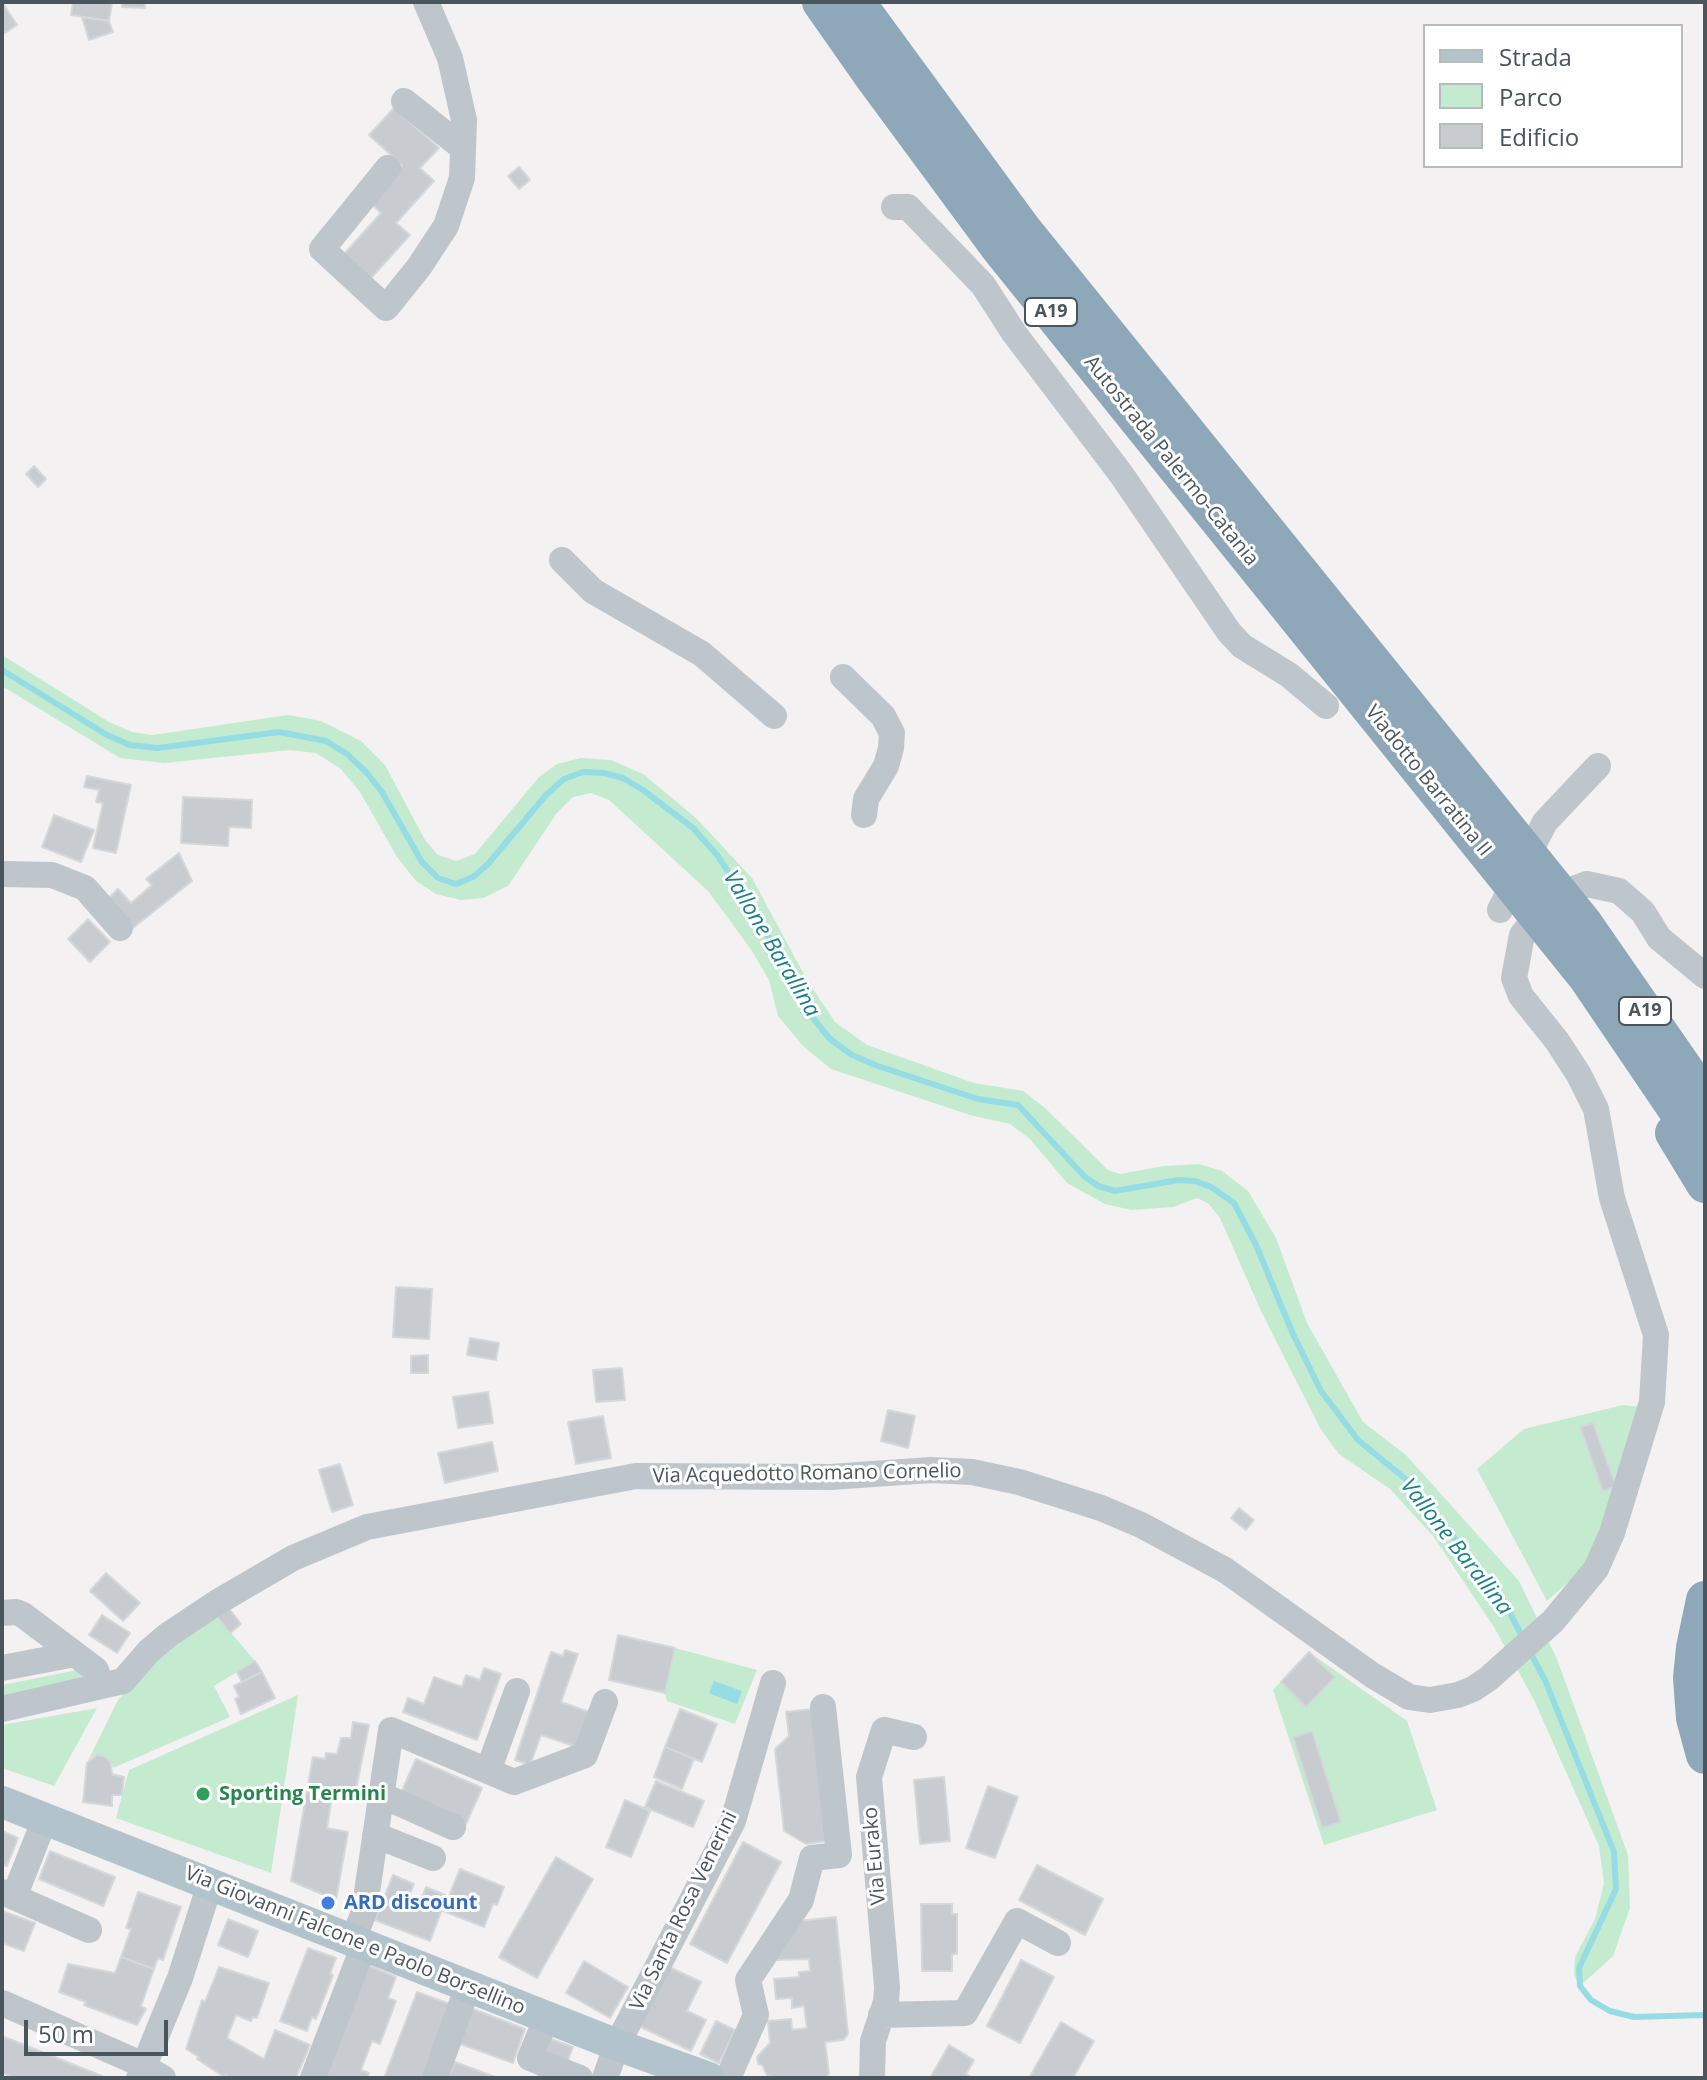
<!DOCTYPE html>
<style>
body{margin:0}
#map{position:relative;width:1707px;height:2080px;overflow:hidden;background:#f3f1f1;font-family:"Open Sans",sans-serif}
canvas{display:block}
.frame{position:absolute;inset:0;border:4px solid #4a565c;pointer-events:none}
.legend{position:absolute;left:1423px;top:24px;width:260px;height:144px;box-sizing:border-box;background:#fff;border:2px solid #b7bbbe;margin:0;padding:10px 14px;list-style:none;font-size:24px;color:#4a565c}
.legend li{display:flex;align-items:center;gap:16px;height:40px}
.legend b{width:40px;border:2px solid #b7bbbe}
.scale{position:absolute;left:24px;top:2020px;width:144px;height:36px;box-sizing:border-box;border:4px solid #4a565c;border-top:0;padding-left:10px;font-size:24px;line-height:28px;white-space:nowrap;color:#4a565c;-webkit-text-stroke:6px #fff;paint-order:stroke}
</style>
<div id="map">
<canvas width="1707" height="2080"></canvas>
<div class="frame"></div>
<ul class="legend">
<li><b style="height:10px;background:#b3c3cc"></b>Strada</li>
<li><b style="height:22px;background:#c4ebcf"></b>Parco</li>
<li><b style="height:22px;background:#c8ccd0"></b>Edificio</li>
</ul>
<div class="scale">50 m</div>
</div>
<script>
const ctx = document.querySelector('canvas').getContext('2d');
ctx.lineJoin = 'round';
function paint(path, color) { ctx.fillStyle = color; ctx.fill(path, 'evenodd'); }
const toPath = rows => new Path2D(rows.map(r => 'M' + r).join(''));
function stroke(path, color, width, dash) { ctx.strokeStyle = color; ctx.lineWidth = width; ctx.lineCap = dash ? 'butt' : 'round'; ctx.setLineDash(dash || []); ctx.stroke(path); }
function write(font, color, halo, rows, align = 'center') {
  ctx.font = font + ' "Open Sans",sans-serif'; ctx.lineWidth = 6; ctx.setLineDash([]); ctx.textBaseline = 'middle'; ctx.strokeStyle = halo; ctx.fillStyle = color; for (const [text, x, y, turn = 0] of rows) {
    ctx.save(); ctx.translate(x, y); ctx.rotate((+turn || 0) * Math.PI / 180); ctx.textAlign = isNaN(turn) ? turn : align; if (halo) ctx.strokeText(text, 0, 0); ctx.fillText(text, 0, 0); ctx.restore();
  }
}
paint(toPath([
 [2,655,109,722,132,732,153,735,288,715,321,721,361,741,385,765,425,840,438,855,456,861,475,854,539,777,557,764,581,758,611,760,643,774,696,818,752,878,807,980,835,1022,867,1045,974,1083,1023,1091,1045,1108,1108,1170,1120,1174,1164,1166,1199,1164,1222,1171,1248,1191,1276,1238,1307,1323,1363,1422,1406,1455,1519,1581,1557,1659,1628,1855,1630,1908,1613,1956,1580,1986,1574,1975,1575,1957,1595,1919,1604,1883,1599,1846,1534,1700,1494,1627,1433,1536,1390,1489,1339,1454,1320,1428,1261,1311,1220,1218,1208,1203,1197,1198,1173,1207,1131,1210,1105,1204,1067,1183,1030,1139,1010,1124,970,1115,831,1069,803,1046,778,1016,769,980,750,948,708,891,609,800,591,793,573,797,556,814,508,886,483,898,461,900,436,894,416,881,397,857,360,792,341,769,316,753,290,750,164,763,120,758,2,686],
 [1623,1405,1642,1407,1590,1563,1547,1601,1477,1469,1524,1429],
 [215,1614,255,1661,214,1686,230,1717,113,1768,108,1758,101,1755,92,1757,87,1763,118,1700,157,1659],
 [675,1648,757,1670,735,1724,667,1701,665,1693],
 [1309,1652,1407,1721,1437,1810,1324,1845,1273,1690],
 [77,1670,84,1676,82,1680,2,1697,2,1685],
 [298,1695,271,1873,116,1818,129,1770],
 [97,1708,54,1786,2,1768,2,1725]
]), '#c4ebcf');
paint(toPath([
 [714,1681,742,1691,737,1704,709,1693]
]), '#96dce4');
stroke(toPath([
 [2,670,107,735,130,745,158,748,279,732,326,741,347,754,367,773,382,792,422,862,438,878,456,884,473,877,488,864,546,795,564,779,583,772,604,773,623,778,643,790,693,828,717,855,755,912,813,1018,830,1039,852,1055,878,1066,978,1099,1018,1105,1084,1176,1098,1186,1115,1191,1178,1180,1195,1181,1211,1187,1234,1203,1256,1245,1293,1334,1321,1391,1358,1440,1408,1481,1501,1596,1524,1640],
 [1529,1650,1545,1680,1614,1852,1616,1889,1579,1968,1580,1986,1591,2000,1610,2011,1634,2017,1705,2015]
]), '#96dce4', 6);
const building = toPath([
 [2,2,17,25,5,33,2,28,2,2],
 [73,2,112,2,109,21,71,15,73,2],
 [123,2,145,2,145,8,122,7,123,2],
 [82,17,109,21,113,32,89,40,82,17],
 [394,108,439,148,420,168,434,181,396,223,410,235,370,279,344,254,381,213,369,202,402,165,369,135,394,108],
 [519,167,530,180,519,189,508,176,519,167],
 [34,466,46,479,38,487,26,474,34,466],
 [87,776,131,785,116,853,93,848,103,803,96,802,99,790,84,787,87,776],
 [183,797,252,800,251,828,229,827,228,846,181,843,183,797],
 [54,815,94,830,81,862,42,847,54,815],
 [179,853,192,881,133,928,108,899,118,889,131,903,152,885,146,879,179,853],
 [88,919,110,942,90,962,68,939,88,919],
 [396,1287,432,1289,429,1339,393,1337,396,1287],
 [470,1338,499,1343,496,1360,467,1355,470,1338],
 [428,1355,428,1373,411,1373,411,1356,428,1355],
 [622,1368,625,1400,596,1402,593,1370,622,1368],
 [488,1392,493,1423,458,1428,453,1397,488,1392],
 [888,1410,915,1416,908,1448,881,1441,888,1410],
 [603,1416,611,1458,576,1464,568,1422,603,1416],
 [1593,1423,1616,1486,1603,1491,1580,1427,1593,1423],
 [492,1442,498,1471,445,1483,438,1453,492,1442],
 [340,1464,353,1505,332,1512,319,1470,340,1464],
 [1239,1508,1254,1520,1246,1530,1231,1518,1239,1508],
 [106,1573,140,1603,123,1621,90,1591,106,1573],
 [227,1606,241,1624,230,1633,215,1614,227,1606],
 [102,1615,130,1633,117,1653,89,1635,102,1615],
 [618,1635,675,1648,665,1693,609,1680,618,1635],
 [565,1650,578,1654,561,1702,592,1713,580,1748,541,1735,530,1765,515,1760,551,1652,563,1656,565,1650],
 [1309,1652,1335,1677,1306,1707,1281,1682,1309,1652],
 [255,1661,262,1672,242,1682,237,1672,255,1661],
 [484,1668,501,1674,477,1740,403,1712,408,1698,424,1704,434,1677,462,1687,466,1675,480,1680,484,1668],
 [262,1672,275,1698,241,1714,235,1699,239,1697,234,1686,262,1672],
 [680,1709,717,1724,702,1762,665,1747,680,1709],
 [812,1709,826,1841,806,1844,784,1831,775,1749,789,1736,786,1712,812,1709],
 [353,1722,369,1725,354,1799,332,1795,327,1828,348,1832,336,1900,291,1881,313,1757,325,1759,326,1753,337,1754,341,1738,351,1738,353,1722],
 [1312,1731,1341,1822,1322,1828,1293,1737,1312,1731],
 [665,1747,694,1759,682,1789,654,1777,665,1747],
 [97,1755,104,1756,110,1761,112,1774,124,1777,122,1795,112,1795,112,1806,83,1802,87,1763,97,1755],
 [416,1759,482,1788,466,1824,400,1795,416,1759],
 [944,1777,950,1841,920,1844,914,1780,944,1777],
 [656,1781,704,1801,693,1827,645,1807,656,1781],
 [988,1786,1018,1797,995,1858,966,1848,988,1786],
 [625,1800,650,1811,631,1857,606,1847,625,1800],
 [2,1831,18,1838,7,1866,2,1865,2,1831],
 [743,1842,781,1862,727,1963,690,1944,743,1842],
 [50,1851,115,1877,103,1906,39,1879,50,1851],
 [556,1857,593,1879,537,1978,499,1957,556,1857],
 [1037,1865,1103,1899,1085,1935,1019,1900,1037,1865],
 [460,1869,504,1887,497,1905,493,1904,484,1927,443,1911,460,1869],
 [393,1875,414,1884,407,1901,419,1906,426,1887,447,1896,430,1941,375,1920,393,1875],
 [138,1892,181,1907,163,1960,158,1958,154,1969,121,1957,131,1929,126,1928,138,1892],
 [921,1904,952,1904,952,1914,957,1914,957,1954,952,1954,952,1971,922,1971,921,1904],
 [2,1911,35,1923,24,1951,2,1943,2,1911],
 [836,1917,848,2034,843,2040,825,2042,829,2073,826,2078,775,2078,767,2075,762,2065,758,2064,757,2057,770,2043,768,2021,791,2019,792,2030,807,2028,804,2006,792,2008,792,1998,776,1999,774,1979,799,1977,799,1972,810,1971,809,1959,776,1960,799,1921,836,1917],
 [228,1919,258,1931,248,1957,218,1945,228,1919],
 [308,1948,336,1958,330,1974,333,1975,316,2019,312,2017,307,2031,280,2021,308,1948],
 [121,1957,154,1969,141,2006,146,2009,137,2025,84,2005,86,2002,59,1992,68,1964,115,1973,121,1957],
 [1021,1960,1054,1977,1020,2043,987,2026,1021,1960],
 [584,1961,628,1987,610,2018,566,1993,584,1961],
 [368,1965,396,1977,388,1998,396,2001,380,2044,372,2041,361,2070,369,2073,367,2078,325,2078,368,1965],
 [667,1966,701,1982,687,2011,706,2020,691,2051,639,2026,667,1966],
 [219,1967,269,1983,257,2018,253,2017,251,2021,236,2015,227,2038,264,2059,275,2030,310,2045,296,2078,230,2078,226,2075,224,2077,197,2059,199,2057,186,2049,202,2000,205,2002,219,1967],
 [417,1992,450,2004,422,2078,384,2078,417,1992],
 [468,2007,525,2029,513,2063,455,2042,468,2007],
 [716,2021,735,2030,719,2063,700,2054,716,2021],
 [1061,2022,1094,2041,1073,2078,1029,2078,1061,2022],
 [2,2036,107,2078,15,2078,2,2073,2,2036],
 [551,2039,573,2047,561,2078,537,2078,551,2039],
 [949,2045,974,2060,966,2074,973,2078,930,2078,949,2045],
 [455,2062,498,2078,449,2078,455,2062]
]);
paint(building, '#c8ccd0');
stroke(building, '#d5d8db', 2);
stroke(toPath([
 [404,101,463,148],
 [388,168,322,249,386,308,419,267,446,226,462,178,464,120,450,58,426,2],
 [894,207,908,207,983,285,1014,333,1121,474,1229,632,1242,646,1289,675,1326,706],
 [562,560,593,591,702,654,774,716],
 [843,677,883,716,892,733,891,748,886,766,866,799,864,815],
 [2,874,52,875,85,888,120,928],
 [1500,910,1545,822,1598,766],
 [2,1613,16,1612,23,1615,96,1670,101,1686],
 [2,1668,75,1654],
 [2,1709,123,1681,149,1651,168,1635,216,1603,293,1558,367,1527,636,1476,830,1477,931,1470,972,1472,1019,1482,1101,1508,1141,1525,1225,1570,1372,1675,1409,1697,1430,1700,1458,1695,1473,1689,1488,1679,1553,1621,1596,1569,1612,1533,1652,1402,1656,1335,1612,1198,1596,1109,1579,1075,1557,1041,1521,996,1514,978,1522,935,1544,908,1563,893,1587,884,1619,891,1643,912,1659,938,1705,976],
 [488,1771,517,1691],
 [381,1795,453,1827],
 [375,1835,433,1858],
 [2,1892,14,1897,45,1819],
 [14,1897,89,1930],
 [353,1940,364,1912,391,1730,514,1782,585,1755,605,1702],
 [2,2003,132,2060,163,2078],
 [881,2015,965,2013,1017,1921,1058,1943],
 [547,2017,530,2058,580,2078],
 [139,2078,180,1978,210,1884],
 [313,2078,364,1945],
 [435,2078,468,1986],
 [605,2078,617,2045,733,1821,773,1683],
 [728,2078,756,2015,748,1980,801,1900,812,1858,839,1855,823,1707],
 [872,2078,873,2041,886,2002,887,1987,869,1777,884,1730,914,1737]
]), '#bec6cc', 26);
stroke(toPath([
 [2,1802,617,2045,709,2078]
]), '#b3c3cc', 32);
stroke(toPath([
 [821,2,875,79,999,247,1587,977,1705,1151],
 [856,2,1023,230,1584,924,1705,1099],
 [1674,1133,1705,1184],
 [1705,1600,1695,1648,1692,1678,1695,1718,1705,1755]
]), '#8ea8ba', 38);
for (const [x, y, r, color] of [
 [203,1794,8,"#2e9e5b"],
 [328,1903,8,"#3f7fe0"]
]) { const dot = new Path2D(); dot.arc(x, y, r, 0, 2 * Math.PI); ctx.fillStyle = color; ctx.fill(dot); stroke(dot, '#fff', 3); }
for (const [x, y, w] of [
 [1051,312,52],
 [1645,1011,52]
]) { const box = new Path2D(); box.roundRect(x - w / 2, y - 14, w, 28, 6); ctx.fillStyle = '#fff'; ctx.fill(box); stroke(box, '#4a565c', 2); }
write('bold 18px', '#4a565c', null, [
 ["A19",1051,312],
 ["A19",1645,1011]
]);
write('20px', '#4a565c', '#fff', [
 ["Autostrada Palermo-Catania",1171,461,51],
 ["Viadotto Barratina II",1428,781,51],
 ["Via Acquedotto Romano Cornelio",807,1474,-1],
 ["Via Eurako",875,1856,-95],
 ["Via Santa Rosa Venerini",684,1911,-64],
 ["Via Giovanni Falcone e Paolo Borsellino",355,1941,22]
]);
write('bold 20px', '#27864d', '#fff', [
 ["Sporting Termini",219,1794]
], 'left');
write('bold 20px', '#366cbe', '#fff', [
 ["ARD discount",344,1903]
], 'left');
write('italic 22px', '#1a7f8a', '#fff', [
 ["Vallone Barallina",771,944,59],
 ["Vallone Barallina",1456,1547,52]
]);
</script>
